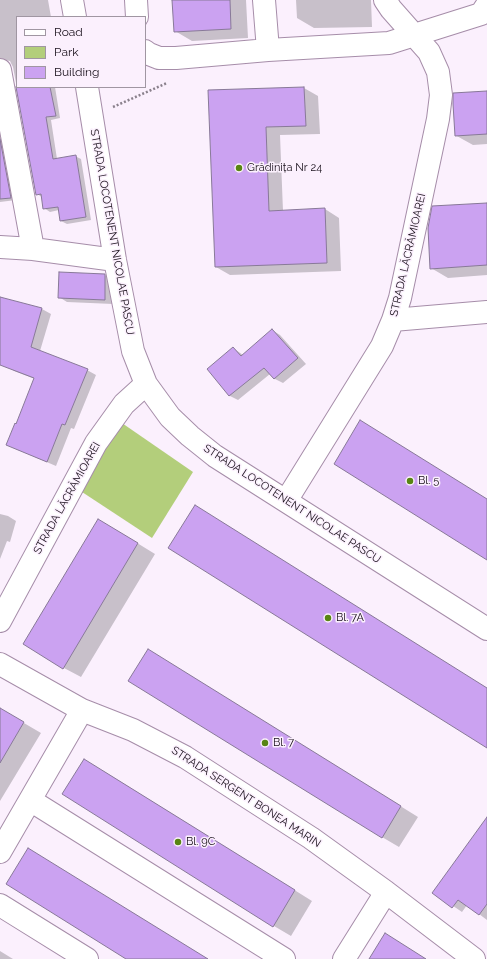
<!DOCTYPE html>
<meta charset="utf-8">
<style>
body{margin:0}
#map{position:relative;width:487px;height:959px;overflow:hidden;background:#fbf0fd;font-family:Raleway,sans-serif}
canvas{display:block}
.legend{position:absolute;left:16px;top:16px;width:130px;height:72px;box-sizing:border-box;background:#fbf0fd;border:1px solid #a096a2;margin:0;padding:5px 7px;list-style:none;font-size:12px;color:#180f1a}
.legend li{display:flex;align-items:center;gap:8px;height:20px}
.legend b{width:20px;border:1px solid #a096a2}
</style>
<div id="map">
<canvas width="487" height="959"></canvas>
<ul class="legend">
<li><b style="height:5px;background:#fff"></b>Road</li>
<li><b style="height:11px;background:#b3ce7b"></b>Park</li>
<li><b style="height:11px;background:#cba2f1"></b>Building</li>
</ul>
</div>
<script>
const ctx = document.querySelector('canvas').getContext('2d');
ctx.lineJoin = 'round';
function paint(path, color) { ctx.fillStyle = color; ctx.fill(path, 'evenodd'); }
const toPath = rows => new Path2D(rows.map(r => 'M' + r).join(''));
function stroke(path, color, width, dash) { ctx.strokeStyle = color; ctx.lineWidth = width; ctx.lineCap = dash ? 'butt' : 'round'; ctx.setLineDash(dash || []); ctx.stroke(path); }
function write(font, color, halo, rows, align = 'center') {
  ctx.font = font + ' Raleway,sans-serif'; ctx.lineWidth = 3; ctx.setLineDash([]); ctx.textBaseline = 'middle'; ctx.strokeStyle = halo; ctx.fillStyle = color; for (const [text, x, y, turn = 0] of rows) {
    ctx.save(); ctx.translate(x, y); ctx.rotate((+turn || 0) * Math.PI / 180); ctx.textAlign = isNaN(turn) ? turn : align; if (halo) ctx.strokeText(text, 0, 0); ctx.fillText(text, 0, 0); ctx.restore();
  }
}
paint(toPath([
 [119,421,193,472,152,538,79,490]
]), '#b3ce7b');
paint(toPath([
 [0,0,48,0,51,17,17,17,17,87,55,87,60,118,51,120,57,159,75,156,81,159,91,220,67,224,61,221,59,210,50,212,44,208,42,197,37,194,13,67,10,61,4,60,0,62],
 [173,0,246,0,248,38,192,41,175,31],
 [296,0,371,0,372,27,314,28,297,18],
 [304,88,318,96,320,134,280,135,283,211,325,209,339,218,341,271,230,275,216,267,209,91],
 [487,92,487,144,473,145,455,135],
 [0,114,16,200,0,202],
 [487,204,487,275,448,278,431,268],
 [105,275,113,280,113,304,67,302,59,297],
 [0,298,42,309,51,314,40,351,87,370,96,375,74,429,71,428,56,466,16,449,7,444,17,425,35,379,14,371,0,362],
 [272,330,280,335,306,364,283,383,275,379,270,374,238,400,230,396,208,369,233,348,243,355],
 [0,514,8,516,16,521,10,542,7,541,0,559],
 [116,530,155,554,81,677,64,668],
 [165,660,418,817,399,847,382,837],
 [0,709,41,733,0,801],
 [102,770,312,901,291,936,274,926],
 [487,819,487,920,467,905,462,912,434,893],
 [0,951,13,959,0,959]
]), '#0003');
const building = toPath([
 [172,0,230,0,231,29,174,32,172,0],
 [16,87,50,87,56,116,46,117,53,159,76,155,86,217,60,221,58,207,43,209,41,194,36,195,16,87],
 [304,87,306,126,266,127,269,211,325,208,327,263,215,267,208,90,304,87],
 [487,91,487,134,455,136,453,104,453,93,487,91],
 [0,139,11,198,0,199,0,139],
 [487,203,487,265,430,269,428,228,432,206,487,203],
 [59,272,105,274,105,300,58,298,59,272],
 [0,297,42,308,31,347,88,369,65,425,62,424,47,462,6,445,15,423,16,424,34,378,0,365,0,297],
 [272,329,298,358,274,379,264,368,229,396,207,369,233,347,241,356,272,329],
 [360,420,487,499,487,560,334,464,360,420],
 [195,505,487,688,487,748,168,548,195,505],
 [98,519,138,543,63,669,23,644,98,519],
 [148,649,401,806,382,838,128,681,148,649],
 [0,708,24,722,0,763,0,708],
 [84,759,295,890,273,927,62,794,84,759],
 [487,817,487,904,479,915,458,900,452,908,432,893,487,817],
 [28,848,208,959,126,959,6,884,28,848],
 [385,933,426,959,369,959,385,933]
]);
paint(building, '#cba2f1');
stroke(building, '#887998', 1);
const minor = toPath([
 [72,0,75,17],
 [136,0,137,17],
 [264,0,268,50],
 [145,51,149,54,159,58,176,58,268,50,389,43,481,14,487,5],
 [0,70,33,249],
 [87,87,115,260,133,351,146,384,170,417,190,436,215,456,487,629],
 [0,247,33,249,115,260],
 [393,320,487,312],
 [286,501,382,346,393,320,400,298,438,119,441,95,438,72,429,52,391,9,385,0],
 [0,621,96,443,124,404,146,384],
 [0,664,82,710,133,730,185,757,311,838,386,892,474,959],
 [30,800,284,959],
 [0,852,82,710],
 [0,905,87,959],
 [344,959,386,892]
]);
stroke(minor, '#a68da9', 24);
stroke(toPath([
 [113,107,167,83]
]), '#8a808c', 2.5, [2, 2]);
stroke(minor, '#fff', 22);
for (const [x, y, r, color] of [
 [239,168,4,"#588513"],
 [410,481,4,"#588513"],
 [328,618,4,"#588513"],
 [265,743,4,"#588513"],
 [178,842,4,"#588513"]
]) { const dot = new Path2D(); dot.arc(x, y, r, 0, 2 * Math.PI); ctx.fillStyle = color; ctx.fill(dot); stroke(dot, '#fbf0fd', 1.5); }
write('11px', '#180f1a', '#fbf0fd', [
 ["Grădinița Nr 24",247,168],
 ["Bl. 5",418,481],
 ["Bl. 7A",336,618],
 ["Bl. 7",273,743],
 ["Bl. 9C",186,842]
], 'left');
write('11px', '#180f1a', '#fbf0fd', [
 ["STRADA LOCOTENENT NICOLAE PASCU",112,232,80],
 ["STRADA LĂCRĂMIOAREI",408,255,-77],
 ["STRADA LĂCRĂMIOAREI",67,498,-61],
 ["STRADA LOCOTENENT NICOLAE PASCU",292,504,33],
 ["STRADA SERGENT BONEA MARIN",246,797,33]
]);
</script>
